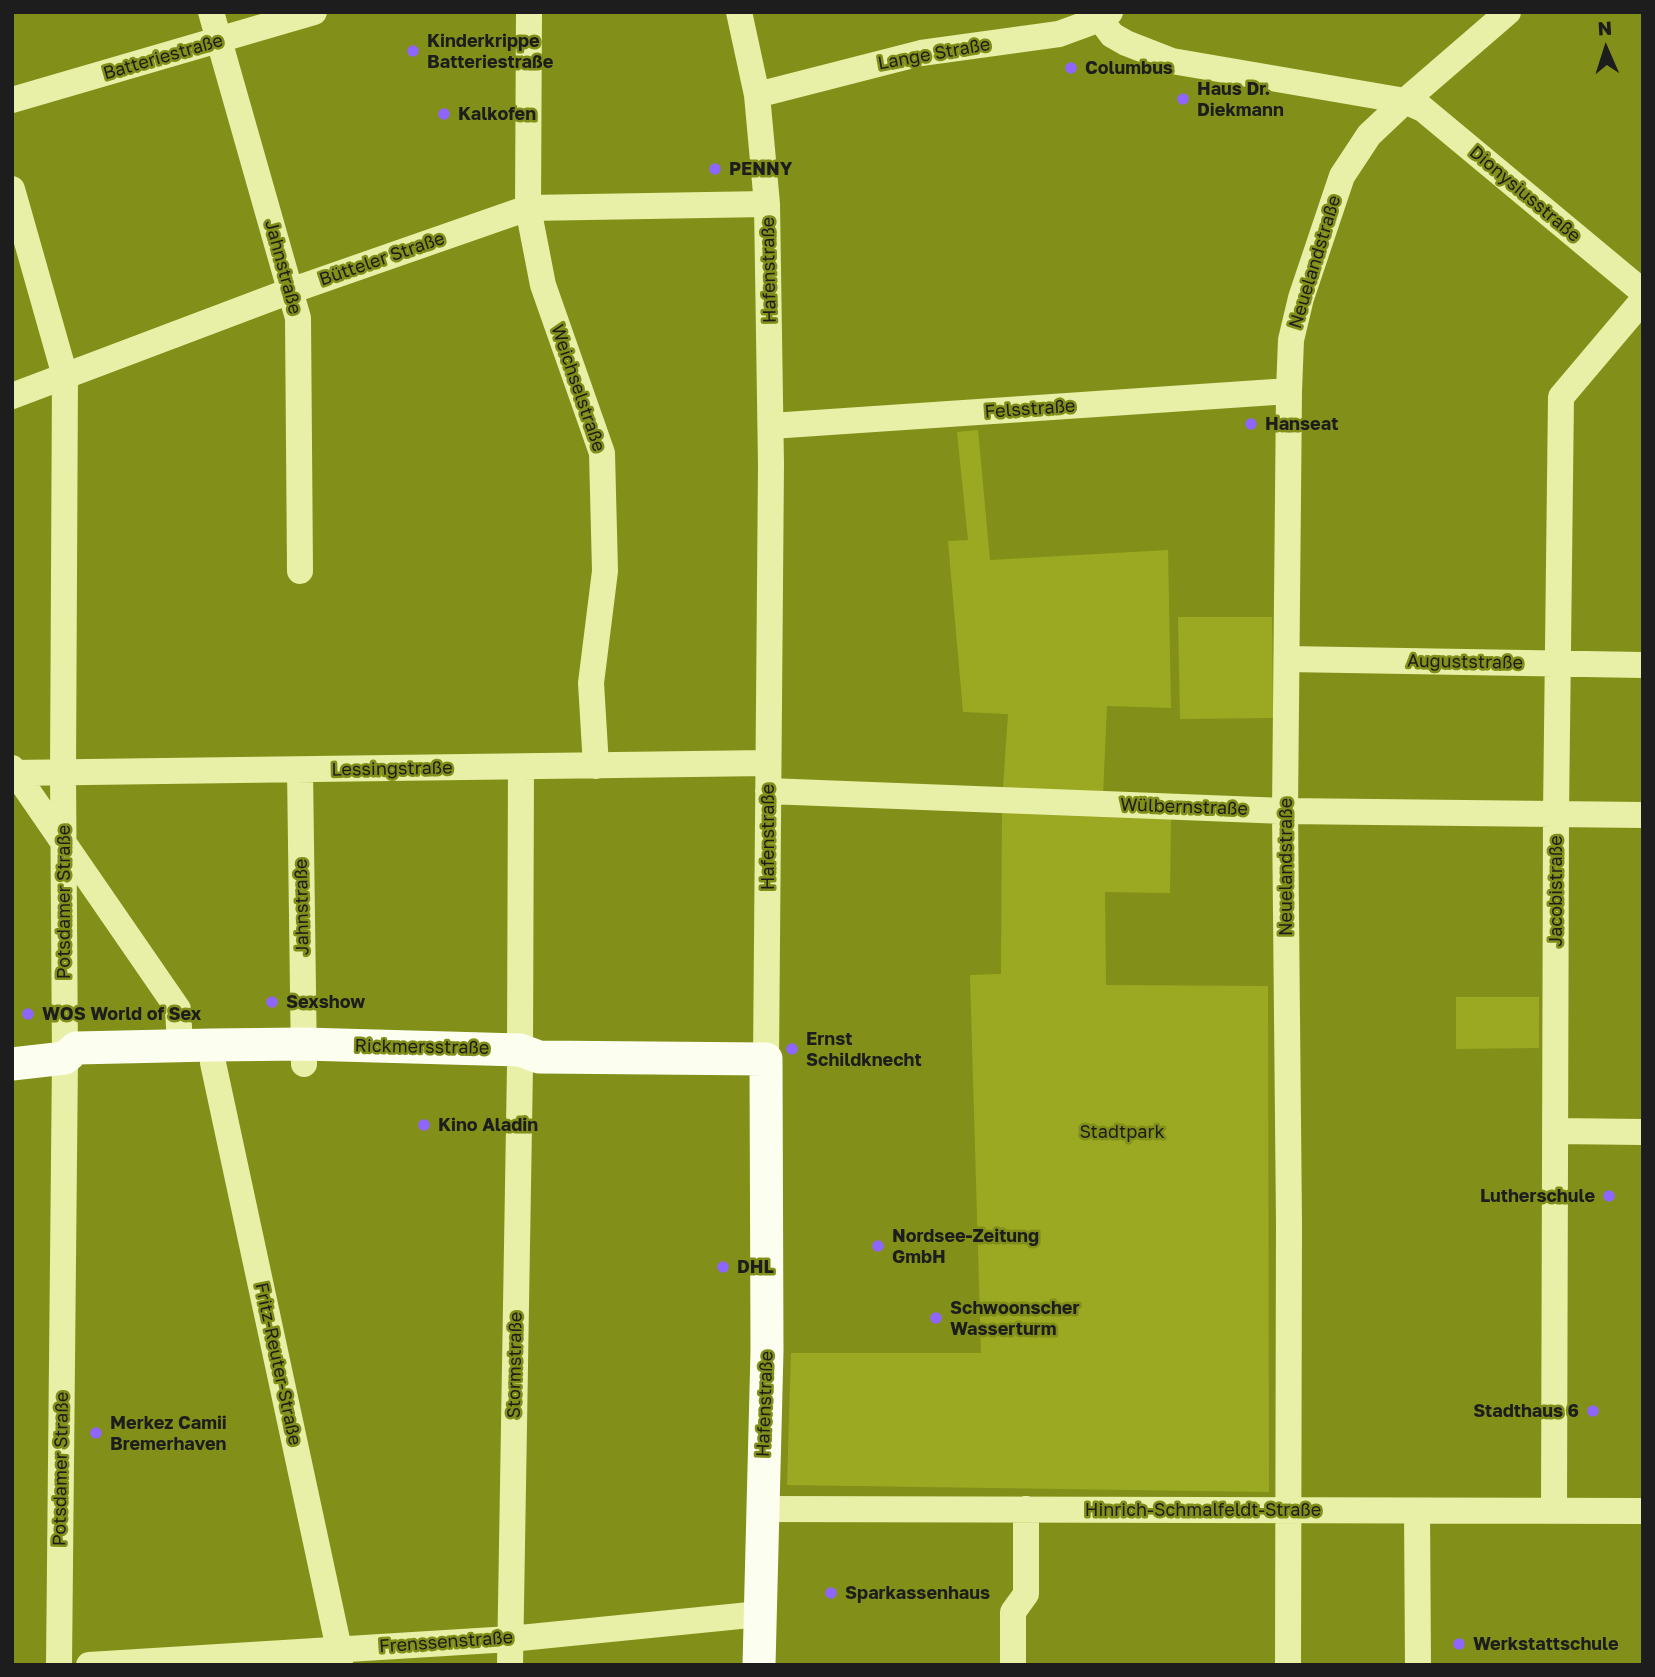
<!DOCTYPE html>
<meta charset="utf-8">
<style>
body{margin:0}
#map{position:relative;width:1655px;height:1677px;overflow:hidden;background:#829019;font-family:"Golos Text",sans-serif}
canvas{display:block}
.frame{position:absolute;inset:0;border:14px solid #1d1d1d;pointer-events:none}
.north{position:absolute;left:1571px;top:14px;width:70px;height:70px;-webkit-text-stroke:5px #829019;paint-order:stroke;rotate:357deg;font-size:19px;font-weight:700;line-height:28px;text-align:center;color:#1d1d1d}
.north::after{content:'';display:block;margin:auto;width:24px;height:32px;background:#1d1d1d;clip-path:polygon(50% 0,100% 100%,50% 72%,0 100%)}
</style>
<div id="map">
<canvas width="1655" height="1677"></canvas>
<div class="frame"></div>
<div class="north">N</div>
</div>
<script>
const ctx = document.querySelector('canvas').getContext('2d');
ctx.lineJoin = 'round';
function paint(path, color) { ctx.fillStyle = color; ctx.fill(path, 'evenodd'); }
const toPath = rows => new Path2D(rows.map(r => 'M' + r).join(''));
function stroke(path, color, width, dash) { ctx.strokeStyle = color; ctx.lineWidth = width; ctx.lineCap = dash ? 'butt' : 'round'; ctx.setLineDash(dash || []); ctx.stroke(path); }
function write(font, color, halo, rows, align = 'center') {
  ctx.font = font + ' "Golos Text",sans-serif'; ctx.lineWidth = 5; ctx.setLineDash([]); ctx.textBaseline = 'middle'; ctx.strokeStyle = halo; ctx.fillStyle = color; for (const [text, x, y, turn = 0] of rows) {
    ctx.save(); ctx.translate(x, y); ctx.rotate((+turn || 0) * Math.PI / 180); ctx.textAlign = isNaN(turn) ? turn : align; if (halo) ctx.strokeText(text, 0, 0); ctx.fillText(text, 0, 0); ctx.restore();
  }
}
paint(toPath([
 [978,430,990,560,1168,550,1171,708,1107,706,1103,795,1003,788,1008,714,963,712,948,541,968,540,957,432],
 [1178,617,1272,617,1273,718,1180,719],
 [1002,811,1171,819,1170,893,1105,892,1106,985,1268,986,1269,1492,787,1485,791,1353,981,1353,970,975,1001,974],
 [1456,997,1539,997,1539,1048,1456,1049]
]), '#9ba922');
stroke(toPath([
 [211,12,298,318,300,571],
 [529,12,528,208,543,285,602,453,605,571,591,683,596,766],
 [739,12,757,95,767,204,771,465,766,1059],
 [1100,19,1112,35,1126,43,1172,61,1405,101,1508,12],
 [757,95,921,53,1059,34,1100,19,1110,12],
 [12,100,314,12],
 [12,189,65,376,63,773,65,1058,59,1665],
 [12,396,290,291,528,208,767,204],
 [771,426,1289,391],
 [1287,659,1643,665],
 [12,768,178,1009,180,1045],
 [300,770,304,1064],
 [12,773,768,763],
 [768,791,1285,811,1643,815],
 [212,1045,213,1063,339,1649,340,1665],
 [520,1050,521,767],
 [1555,1131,1643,1132],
 [763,1509,1643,1511],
 [1417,1511,1418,1665],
 [1554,1511,1556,814,1561,397,1643,300],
 [89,1665,510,1639,760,1614],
 [510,1665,520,1066],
 [1013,1665,1013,1612,1026,1594,1026,1509],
 [1288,1665,1289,1223,1285,811,1289,391,1291,340,1301,298,1342,176,1369,135,1405,101,1423,109,1643,292]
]), '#e8efa7', 26);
stroke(toPath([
 [12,1064,65,1058,76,1048,212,1045,304,1044,520,1050,539,1057,766,1059,767,1351,759,1665]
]), '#fcffef', 33);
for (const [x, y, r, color] of [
 [413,51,7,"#8e65ff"],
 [1071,68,7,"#8e65ff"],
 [1183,99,7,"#8e65ff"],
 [444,114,7,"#8e65ff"],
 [715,169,7,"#8e65ff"],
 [1251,424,7,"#8e65ff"],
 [272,1002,7,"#8e65ff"],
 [28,1014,7,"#8e65ff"],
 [792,1049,7,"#8e65ff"],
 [424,1125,7,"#8e65ff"],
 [1609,1196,7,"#8e65ff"],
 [878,1246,7,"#8e65ff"],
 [723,1267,7,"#8e65ff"],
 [936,1318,7,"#8e65ff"],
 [1593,1411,7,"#8e65ff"],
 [96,1433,7,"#8e65ff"],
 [831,1593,7,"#8e65ff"],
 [1459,1644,7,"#8e65ff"]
]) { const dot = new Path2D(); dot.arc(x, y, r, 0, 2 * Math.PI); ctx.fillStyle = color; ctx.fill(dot); stroke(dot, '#829019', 2.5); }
write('bold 18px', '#1d1d1d', '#829019', [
 ["Kinderkrippe",427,41],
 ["Batteriestraße",427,62],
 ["Columbus",1085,68],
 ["Haus Dr.",1197,89],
 ["Diekmann",1197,110],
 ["Kalkofen",458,114],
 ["PENNY",729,169],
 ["Hanseat",1265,424],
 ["Sexshow",286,1002],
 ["WOS World of Sex",42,1014],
 ["Ernst",806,1039],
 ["Schildknecht",806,1060],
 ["Kino Aladin",438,1125],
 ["Lutherschule",1595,1196,"right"],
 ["Nordsee-Zeitung",892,1236],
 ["GmbH",892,1257],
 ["DHL",737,1267],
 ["Schwoonscher",950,1308],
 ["Wasserturm",950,1329],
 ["Stadthaus 6",1579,1411,"right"],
 ["Merkez Camii",110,1423],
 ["Bremerhaven",110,1444],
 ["Sparkassenhaus",845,1593],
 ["Werkstattschule",1473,1644]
], 'left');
write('18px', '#1d1d1d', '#829019', [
 ["Lange Straße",934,54,-10],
 ["Batteriestraße",163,57,-16],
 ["Dionysiusstraße",1525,194,40],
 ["Bütteler Straße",382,259,-19],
 ["Neuelandstraße",1315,262,-73],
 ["Jahnstraße",283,267,75],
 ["Hafenstraße",769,270,-91],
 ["Weichselstraße",578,388,71],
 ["Felsstraße",1030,409,-4],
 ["Auguststraße",1465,662,1],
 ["Lessingstraße",392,769,-1],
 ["Wülbernstraße",1184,807,2],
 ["Hafenstraße",768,837,-90],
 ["Neuelandstraße",1286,867,-90],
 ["Jacobistraße",1556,891,-90],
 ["Potsdamer Straße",64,902,-90],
 ["Jahnstraße",302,907,-91],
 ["Rickmersstraße",422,1047,1],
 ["Fritz-Reuter-Straße",278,1364,78],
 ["Stormstraße",515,1365,-89],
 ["Hafenstraße",765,1404,-88],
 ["Potsdamer Straße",61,1469,-89],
 ["Hinrich-Schmalfeldt-Straße",1203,1510],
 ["Frenssenstraße",446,1642,-4]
]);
write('18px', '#1c1d1a', '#829019', [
 ["Stadtpark",1122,1132]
]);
</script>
